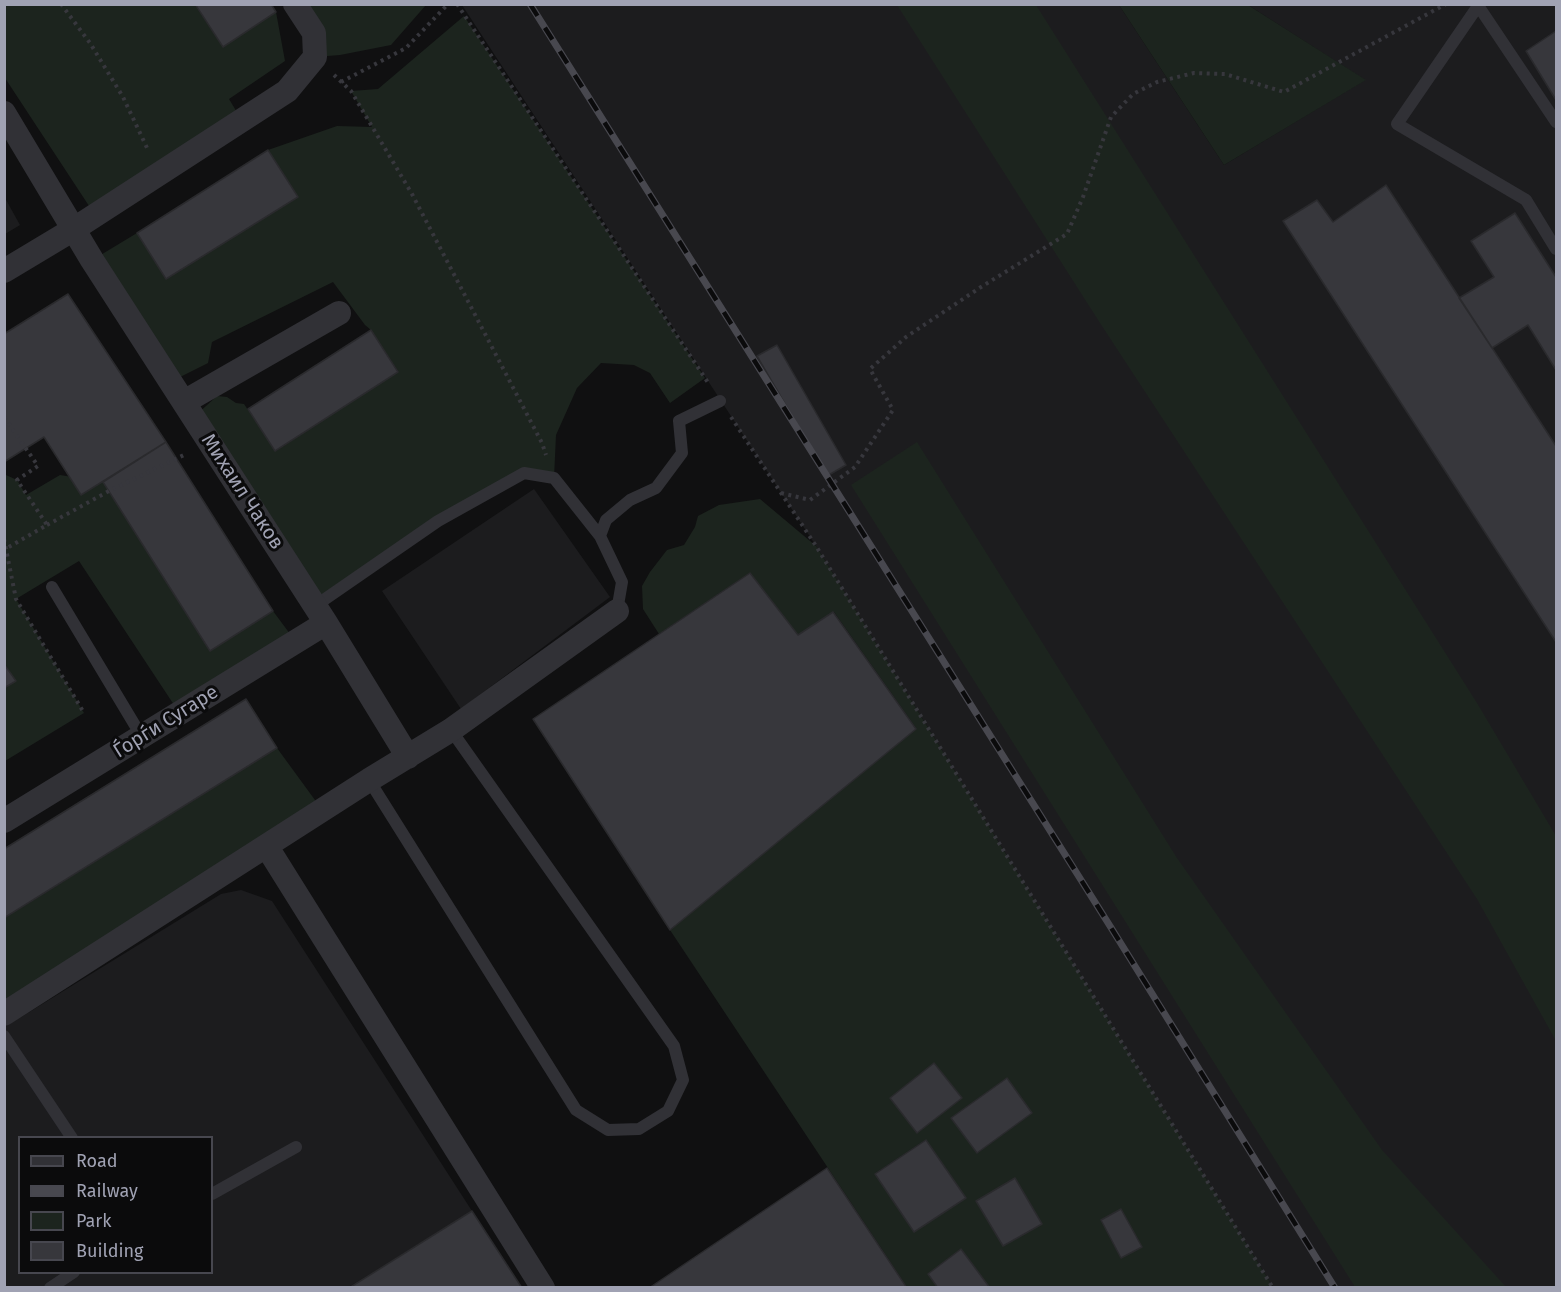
<!DOCTYPE html>
<meta charset="utf-8">
<style>
body{margin:0}
#map{position:relative;width:1561px;height:1292px;overflow:hidden;background:#101011;font-family:"Fira Sans",sans-serif}
canvas{display:block}
.frame{position:absolute;inset:0;border:6px solid #a0a2b3;pointer-events:none}
.legend{position:absolute;left:18px;top:1136px;width:195px;height:138px;box-sizing:border-box;background:#0b0b0c;border:2px solid #47474f;margin:0;padding:8px 10px;list-style:none;font-size:18px;color:#a0a2b3}
.legend li{display:flex;align-items:center;gap:12px;height:30px}
.legend b{width:30px;border:2px solid #47474f}
</style>
<div id="map">
<canvas width="1561" height="1292"></canvas>
<div class="frame"></div>
<ul class="legend">
<li><b style="height:8px;background:#313136"></b>Road</li>
<li><b style="height:8px;background:#48484f"></b>Railway</li>
<li><b style="height:16px;background:#1c241e"></b>Park</li>
<li><b style="height:16px;background:#37373c"></b>Building</li>
</ul>
</div>
<script>
const ctx = document.querySelector('canvas').getContext('2d');
ctx.lineJoin = 'round';
function paint(path, color) { ctx.fillStyle = color; ctx.fill(path, 'evenodd'); }
const toPath = rows => new Path2D(rows.map(r => 'M' + r).join(''));
function stroke(path, color, width, dash) { ctx.strokeStyle = color; ctx.lineWidth = width; ctx.lineCap = dash ? 'butt' : 'round'; ctx.setLineDash(dash || []); ctx.stroke(path); }
function write(font, color, halo, rows, align = 'center') {
  ctx.font = font + ' "Fira Sans",sans-serif'; ctx.lineWidth = 6; ctx.setLineDash([]); ctx.textBaseline = 'middle'; ctx.strokeStyle = halo; ctx.fillStyle = color; for (const [text, x, y, turn = 0] of rows) {
    ctx.save(); ctx.translate(x, y); ctx.rotate((+turn || 0) * Math.PI / 180); ctx.textAlign = isNaN(turn) ? turn : align; if (halo) ctx.strokeText(text, 0, 0); ctx.fillText(text, 0, 0); ctx.restore();
  }
}
paint(toPath([
 [462,5,1119,5,1224,165,1365,80,1248,5,1556,5,1556,1287,1273,1287,816,546],
 [5,198,20,225,5,234,4,234],
 [534,489,610,597,461,709,382,591],
 [241,890,272,901,472,1211,349,1287,5,1288,5,1027,221,894],
 [20,1138,212,1138,212,1272,20,1272]
]), '#1c1c1e');
paint(toPath([
 [4,5,195,5,223,47,276,12,285,61,229,99,241,119,93,212,5,78],
 [295,5,426,5,391,45,340,55,315,57],
 [897,5,1036,5,1477,703,1556,836,1556,1041,1477,899,1100,323],
 [1119,5,1248,5,1366,80,1224,165],
 [464,16,705,378,670,403,650,373,634,365,601,363,577,388,556,435,554,478,523,473,317,603,195,416,217,396,227,397,236,403,244,404,276,451,398,371,371,330,365,325,333,282,212,342,208,363,172,381,94,259,137,233,166,279,297,197,268,150,337,126,372,127,351,91,378,89],
 [917,442,1177,858,1382,1150,1506,1287,1355,1287,851,485],
 [6,475,17,480,26,495,60,475,103,482,210,651,273,611,296,642,180,714,79,561,16,599,84,713,5,761,5,688,15,681,5,664],
 [760,499,816,546,1273,1287,907,1287,670,930,916,728,834,612,798,635,750,573,659,634,643,609,642,586,650,572,667,550,684,545,695,527,698,516,719,505],
 [277,748,323,811,5,1014,5,918]
]), '#1c241e');
const building = toPath([
 [195,4,271,4,276,12,223,47,195,4],
 [1556,31,1556,100,1526,51,1556,31],
 [268,150,298,197,166,279,137,233,268,150],
 [1386,185,1556,446,1556,642,1283,221,1317,200,1333,222,1386,185],
 [1515,213,1556,277,1556,370,1528,325,1492,348,1459,298,1494,277,1471,241,1515,213],
 [68,294,166,442,81,495,44,437,4,462,4,334,68,294],
 [371,330,398,372,275,451,248,409,371,330],
 [777,345,846,465,827,476,757,356,777,345],
 [166,442,273,611,210,651,103,482,166,442],
 [750,573,798,635,833,612,916,729,670,930,533,719,750,573],
 [4,664,16,681,4,688,4,664],
 [246,699,277,748,4,918,4,849,246,699],
 [934,1063,962,1098,917,1133,890,1098,934,1063],
 [1007,1078,1032,1113,977,1153,951,1118,1007,1078],
 [926,1140,966,1198,914,1232,875,1174,926,1140],
 [827,1168,907,1288,649,1288,827,1168],
 [1015,1178,1042,1224,1003,1246,976,1201,1015,1178],
 [1121,1209,1142,1247,1121,1258,1101,1220,1121,1209],
 [472,1211,522,1288,349,1288,472,1211],
 [961,1249,990,1288,938,1288,928,1274,961,1249]
]);
paint(building, '#37373c');
stroke(building, '#2a2a2d', 1.5);
stroke(toPath([
 [61,4,90,43,123,97,148,150],
 [457,4,709,384],
 [334,75,351,91,412,194,542,443,546,455],
 [341,82,406,48,448,4],
 [4,417,38,466,17,480,47,525,7,548],
 [731,417,816,546,1273,1288],
 [781,493,810,500,855,467,893,410,870,369,906,337,981,287,1067,234,1083,197,1111,117,1133,94,1157,82,1194,73,1225,74,1284,92,1446,4],
 [47,525,109,491,186,454],
 [4,539,16,599,84,713]
]), '#37373d', 4, [3, 4.5]);
stroke(toPath([
 [1477,4,1556,122],
 [1478,6,1397,124,1526,200,1556,249],
 [600,536,606,520,630,500,656,488,682,453,679,421,720,401],
 [52,587,142,737],
 [315,606,438,521,524,473,554,478,600,536,622,582,617,611],
 [369,780,576,1110,608,1130,639,1129,668,1111,683,1080,674,1046,451,730],
 [4,1036,72,1138],
 [212,1194,296,1147],
 [50,1288,74,1272]
]), '#313136', 12);
stroke(toPath([
 [4,113,92,260,326,623,408,757],
 [4,271,74,229,287,91,315,57,314,33,295,4],
 [184,402,339,313],
 [4,821,326,623],
 [267,847,543,1288],
 [4,1014,369,780,451,730,617,611]
]), '#313136', 24);
const rail = toPath([
 [530,4,1110,926,1335,1288]
]);
stroke(rail, '#48484f', 7);
stroke(rail, '#0b0b0c', 4.5, [14]);
write('20px', '#a0a2b3', '#0b0b0c', [
 ["Михаил Чаков",242,492,57],
 ["Ѓорѓи Сугаре",166,722,-32]
]);
</script>
